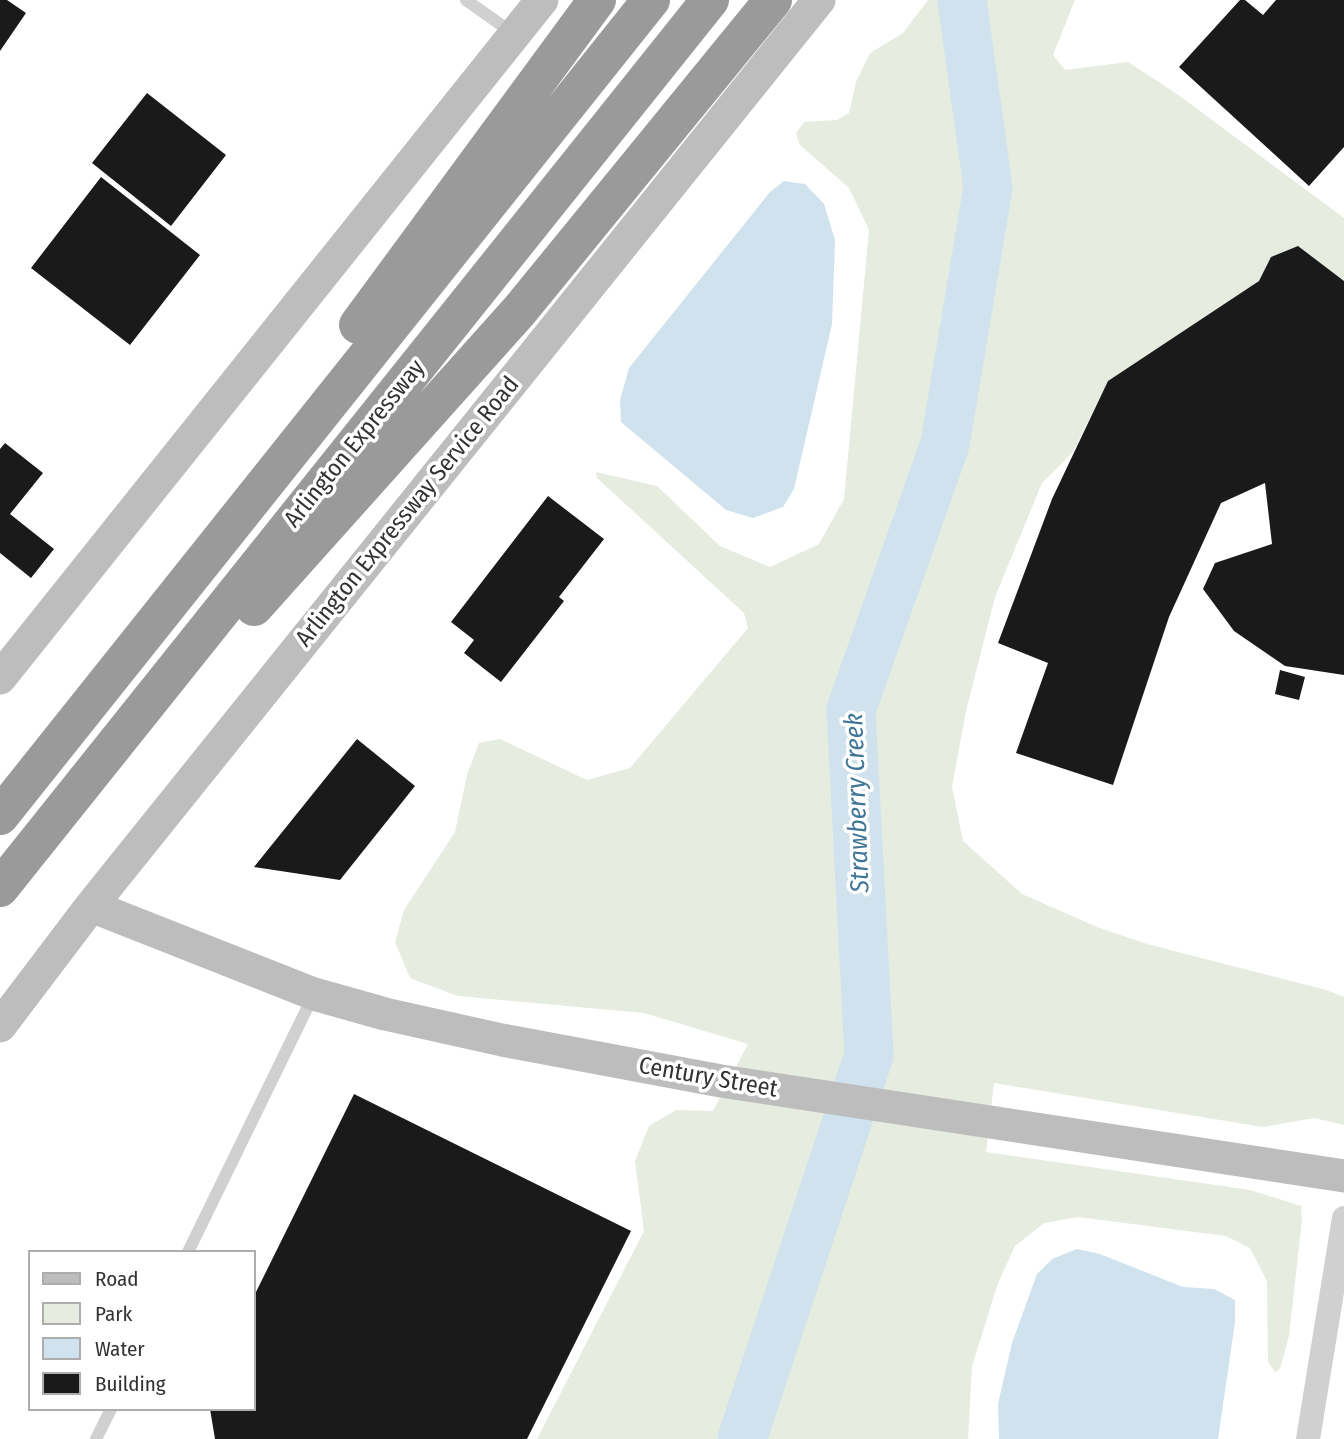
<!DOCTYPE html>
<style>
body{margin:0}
#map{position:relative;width:1344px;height:1439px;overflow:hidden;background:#fff;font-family:"Fira Sans Condensed",sans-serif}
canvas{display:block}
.legend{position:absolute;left:28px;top:1250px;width:228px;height:161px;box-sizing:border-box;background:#fff;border:2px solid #adadad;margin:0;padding:9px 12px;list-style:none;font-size:21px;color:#333}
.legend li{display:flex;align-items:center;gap:14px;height:35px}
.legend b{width:35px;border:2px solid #adadad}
</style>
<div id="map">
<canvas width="1344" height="1439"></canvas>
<ul class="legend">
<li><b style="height:9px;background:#bdbdbd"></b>Road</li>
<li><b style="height:19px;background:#e6ecdf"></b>Park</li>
<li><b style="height:19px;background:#cfe2ee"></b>Water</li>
<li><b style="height:19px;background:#1a1a1a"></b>Building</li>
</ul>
</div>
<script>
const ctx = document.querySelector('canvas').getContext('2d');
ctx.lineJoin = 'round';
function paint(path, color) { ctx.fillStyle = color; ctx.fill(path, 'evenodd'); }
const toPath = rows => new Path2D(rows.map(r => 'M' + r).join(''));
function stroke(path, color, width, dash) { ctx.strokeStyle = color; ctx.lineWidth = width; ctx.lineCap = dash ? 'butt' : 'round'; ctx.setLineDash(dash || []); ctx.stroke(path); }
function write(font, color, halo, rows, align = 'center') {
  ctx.font = font + ' "Fira Sans Condensed",sans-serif'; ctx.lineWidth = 7; ctx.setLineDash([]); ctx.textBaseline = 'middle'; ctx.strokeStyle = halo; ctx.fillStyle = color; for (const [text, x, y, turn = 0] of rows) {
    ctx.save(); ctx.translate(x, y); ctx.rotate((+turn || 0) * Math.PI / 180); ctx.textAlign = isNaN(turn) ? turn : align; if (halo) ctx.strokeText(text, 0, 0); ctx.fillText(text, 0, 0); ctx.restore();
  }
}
paint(toPath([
 [928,0,1075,0,1053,55,1065,70,1128,62,1177,94,1344,218,1344,281,1298,246,1271,257,1259,281,1108,381,1073,452,1042,483,995,597,966,711,952,787,963,841,1022,894,1097,927,1147,944,1326,990,1344,997,1344,1125,1314,1118,1263,1127,994,1083,986,1152,1250,1190,1301,1206,1302,1220,1289,1336,1280,1369,1275,1372,1268,1362,1267,1281,1250,1248,1226,1236,1078,1217,1044,1223,1015,1246,998,1283,972,1366,968,1439,537,1439,644,1231,635,1161,649,1126,676,1110,713,1111,748,1044,644,1013,458,996,410,978,395,942,404,910,455,832,467,775,479,743,500,739,587,780,630,768,748,628,744,613,597,478,596,472,657,486,720,546,770,567,819,544,844,499,869,230,849,188,800,145,796,133,804,122,837,120,849,113,856,82,870,53,903,33]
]), '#e6ecdf');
paint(toPath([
 [784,181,805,184,824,204,835,240,832,324,794,489,783,507,753,518,726,510,621,422,620,400,629,368,770,192],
 [1077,1249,1100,1254,1183,1287,1214,1289,1235,1300,1235,1322,1218,1439,999,1439,998,1404,1012,1343,1037,1274,1052,1259]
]), '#cfe2ee');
stroke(toPath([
 [742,1439,869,1055,851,710,945,444,988,188,962,0]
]), '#cfe2ee', 49);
paint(toPath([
 [0,0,7,0,26,13,0,51],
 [1240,0,1245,0,1263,15,1276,0,1344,0,1344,147,1309,186,1179,67],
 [147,93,226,155,171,226,92,163],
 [101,177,200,255,130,345,31,268],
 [1298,246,1344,281,1344,675,1285,666,1234,631,1203,589,1215,563,1272,544,1265,483,1221,503,1169,617,1113,785,1016,753,1048,663,998,643,1052,499,1108,381,1259,281,1271,257],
 [5,443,43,473,10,514,54,549,31,578,0,553,0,449],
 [548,496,604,539,559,597,564,601,501,682,464,653,474,640,451,622],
 [1280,670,1305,677,1299,700,1275,694],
 [357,739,415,786,340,880,254,867],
 [354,1094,631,1231,527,1439,215,1439,210,1409,254,1409,254,1296]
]), '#1a1a1a');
stroke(toPath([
 [466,0,514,34],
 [188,1252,314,994],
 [96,1439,111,1409]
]), '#d0d0d0', 12);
stroke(toPath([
 [1308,1439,1344,1218]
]), '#d0d0d0', 24);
stroke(toPath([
 [0,678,542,0],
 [91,906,314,994,385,1014,502,1040,721,1081,1344,1176],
 [0,1026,91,906,819,0]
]), '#bdbdbd', 33);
stroke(toPath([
 [358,325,597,0],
 [254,607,520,310,773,0],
 [0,816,651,0],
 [0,888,710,0]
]), '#9a9a9a', 38);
write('24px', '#333', '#fff', [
 ["Arlington Expressway",355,444,-51],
 ["Arlington Expressway Service Road",408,512,-51],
 ["Century Street",708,1078,10]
]);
write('italic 26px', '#3f7597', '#fff', [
 ["Strawberry Creek",858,803,-92]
]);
</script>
